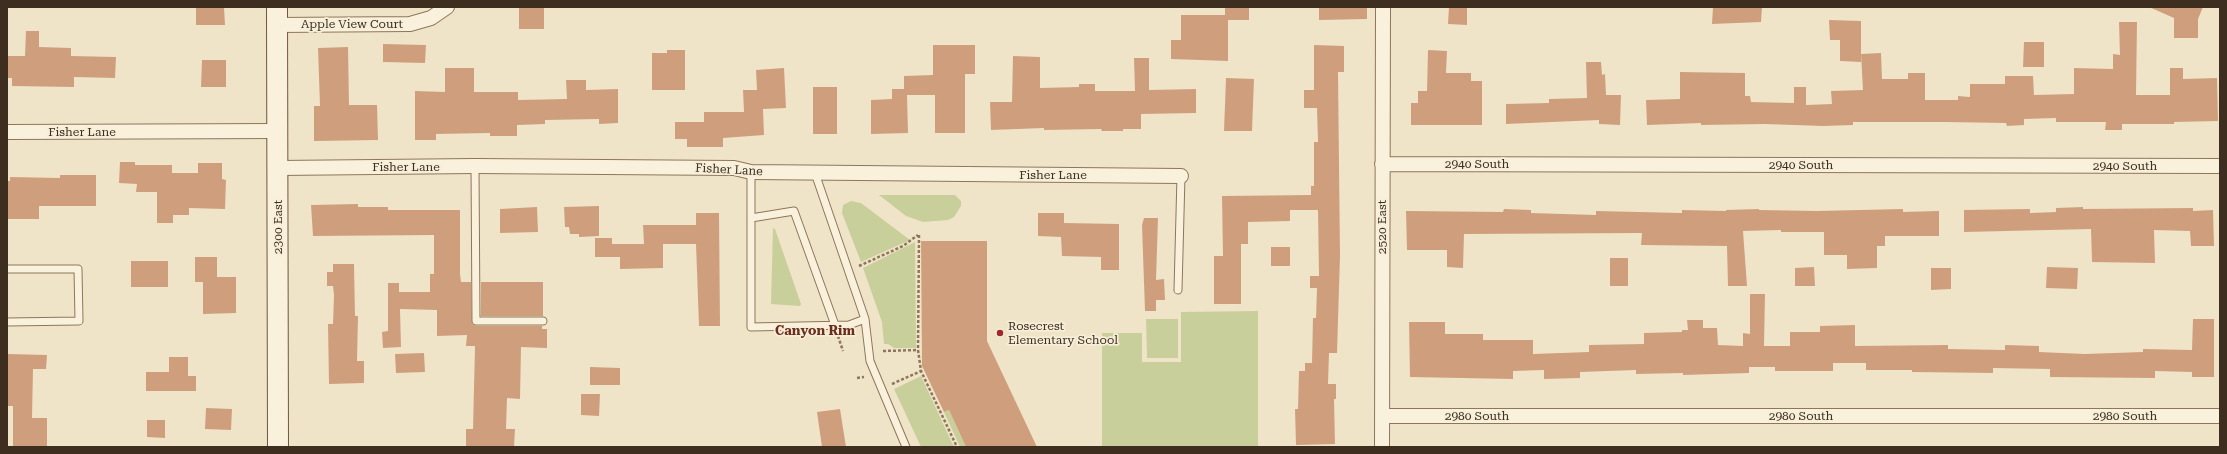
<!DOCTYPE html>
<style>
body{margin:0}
#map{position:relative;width:2227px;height:454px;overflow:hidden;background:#f0e4c8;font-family:"Roboto Serif",serif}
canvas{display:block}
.frame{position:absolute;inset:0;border:8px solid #3d2e20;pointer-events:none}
</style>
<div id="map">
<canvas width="2227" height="454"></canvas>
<div class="frame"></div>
</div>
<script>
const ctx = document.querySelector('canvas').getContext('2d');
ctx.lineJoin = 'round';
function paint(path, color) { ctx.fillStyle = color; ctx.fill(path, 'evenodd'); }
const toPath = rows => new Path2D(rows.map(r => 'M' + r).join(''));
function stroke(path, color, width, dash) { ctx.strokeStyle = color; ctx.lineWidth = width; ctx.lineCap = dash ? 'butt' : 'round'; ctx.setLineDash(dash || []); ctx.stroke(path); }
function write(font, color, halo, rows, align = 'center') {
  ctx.font = font + ' "Roboto Serif",serif'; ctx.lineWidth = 3.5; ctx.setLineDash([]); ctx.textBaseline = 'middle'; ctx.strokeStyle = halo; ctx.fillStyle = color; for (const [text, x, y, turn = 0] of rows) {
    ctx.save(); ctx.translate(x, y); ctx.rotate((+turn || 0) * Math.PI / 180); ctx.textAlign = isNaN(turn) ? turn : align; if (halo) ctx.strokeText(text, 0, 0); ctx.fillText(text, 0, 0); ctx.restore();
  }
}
paint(toPath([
 [879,195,955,195,961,201,961,206,954,217,948,220,923,222,906,216],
 [851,201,861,203,910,240,861,262,842,213,843,205],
 [773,228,775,229,801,304,800,306,771,304],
 [915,242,916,348,894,348,888,344,884,344,882,322,863,268],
 [1258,311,1258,447,1102,447,1102,333,1142,333,1142,362,1181,362,1181,312],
 [1146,319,1178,319,1178,358,1147,358],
 [921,376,954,447,921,447,894,389],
 [949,410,966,447,960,447,944,412]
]), '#c9cf9b');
paint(toPath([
 [196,7,224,7,225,25,196,25],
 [519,7,544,7,544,29,519,29],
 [1225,7,1249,7,1249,20,1228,20,1228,61,1171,59,1171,40,1181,40,1181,15,1225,15],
 [1319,7,1367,7,1367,19,1319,20],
 [1449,7,1467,7,1467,25,1448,24],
 [1713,7,1762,7,1761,22,1712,24],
 [2149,7,2203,7,2198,19,2198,38,2174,38,2174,18],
 [1829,20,1861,21,1861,62,1840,61,1840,40,1830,40],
 [2119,22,2137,22,2136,95,2170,95,2170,68,2183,68,2183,79,2217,78,2218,121,2174,122,2174,124,2122,124,2122,130,2105,130,2106,122,2056,122,2056,118,2024,119,2024,125,2007,126,2006,123,1945,122,1853,122,1853,125,1823,126,1765,124,1701,125,1701,123,1647,125,1646,100,1680,99,1680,72,1745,73,1745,96,1750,96,1751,102,1794,103,1794,87,1806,87,1806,105,1832,104,1831,91,1863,90,1861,54,1881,53,1882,79,1908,79,1908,73,1925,73,1925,100,1958,100,1958,96,1970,97,1970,84,2005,84,2005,76,2033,76,2034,95,2074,94,2074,68,2113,69,2113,54,2120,55],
 [26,31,39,31,39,47,71,48,71,56,116,57,115,78,74,77,74,87,12,86,12,78,7,78,7,56,25,56],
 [2024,42,2044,42,2044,67,2023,67],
 [383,44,426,45,425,63,383,62],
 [933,45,975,45,975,74,965,74,965,133,935,133,935,95,907,95,908,133,871,134,871,100,892,99,892,89,904,89,904,76,933,75],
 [1314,45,1344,46,1344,72,1338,72,1340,256,1337,353,1329,353,1328,384,1336,384,1336,399,1334,399,1335,444,1296,445,1295,409,1298,409,1299,371,1305,371,1305,363,1312,363,1313,318,1316,318,1317,288,1310,288,1310,276,1319,276,1318,210,1290,210,1290,221,1248,222,1248,244,1241,244,1241,304,1214,304,1214,256,1223,256,1222,196,1311,195,1311,186,1314,186,1314,142,1318,142,1317,108,1304,108,1304,90,1314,90],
 [348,47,349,105,377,105,378,140,314,141,314,106,320,106,318,48],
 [667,50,685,50,685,90,652,90,652,53,667,53],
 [1428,50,1447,51,1446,73,1471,73,1471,81,1482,81,1482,125,1411,125,1411,103,1418,103,1418,91,1427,91],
 [1013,56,1040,57,1040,88,1079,87,1079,84,1095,84,1095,91,1135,91,1134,58,1149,58,1149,90,1196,89,1196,113,1141,114,1141,129,1123,129,1123,131,1102,131,1101,129,1044,130,1044,128,991,130,990,102,1012,102],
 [202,60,226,60,226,87,201,87],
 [1586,62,1601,62,1602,75,1605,74,1606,95,1621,95,1620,125,1599,124,1599,120,1506,124,1506,104,1549,103,1549,99,1587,98],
 [445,68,474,68,474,92,518,92,518,100,567,99,566,80,586,80,586,90,618,89,618,123,599,124,599,119,545,120,545,124,517,125,517,136,490,136,490,133,436,134,436,140,415,140,415,91,445,92],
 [784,68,786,108,763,109,764,135,723,138,723,147,687,147,687,139,675,139,675,122,704,122,704,112,744,112,743,90,757,90,756,70],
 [1226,78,1254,79,1252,131,1224,131],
 [813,87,837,87,837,134,813,134],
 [120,162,135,162,135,165,172,165,172,173,198,173,198,163,222,163,222,179,226,180,225,209,189,208,189,215,173,215,173,223,157,223,157,192,136,192,137,184,119,183],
 [60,175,96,175,96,206,39,206,39,219,7,219,7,181,10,181,10,177,60,178],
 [358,204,358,207,388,207,388,210,460,210,460,274,461,282,471,282,472,324,476,326,542,326,542,329,547,329,547,348,521,347,520,399,507,398,506,429,515,429,514,447,466,447,466,429,473,429,475,346,466,346,467,335,437,336,437,310,400,309,401,347,383,348,382,332,388,331,388,283,399,283,399,292,430,292,430,274,434,274,434,235,313,236,311,205],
 [599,206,599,236,579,237,579,234,570,234,569,227,565,227,564,207],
 [537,207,538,232,500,233,500,209],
 [2083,207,2083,209,2193,208,2193,211,2213,210,2214,246,2191,246,2190,231,2154,230,2155,263,2092,262,2091,229,1964,232,1964,210,2030,209,2030,213,2056,212,2056,208],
 [1504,209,1531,210,1531,213,1596,215,1596,211,1682,213,1682,210,1726,211,1726,210,1759,209,1759,210,1817,211,1903,209,1903,212,1939,211,1939,236,1885,236,1885,246,1877,246,1877,268,1847,269,1847,255,1824,255,1824,232,1781,232,1781,230,1743,231,1747,286,1728,286,1727,246,1641,245,1642,233,1464,234,1463,268,1447,267,1447,250,1407,250,1406,211,1503,212],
 [696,213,719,213,720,326,699,326,696,244,663,244,663,268,620,269,620,257,595,257,595,238,612,238,612,244,644,244,643,225,696,225],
 [1038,213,1064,213,1064,223,1119,224,1119,270,1101,270,1101,257,1062,256,1061,237,1038,236],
 [1144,218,1158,218,1156,280,1164,279,1165,300,1156,300,1156,311,1145,311,1142,225],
 [921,241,987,241,987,341,1037,447,966,447,949,410,944,412,922,366],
 [1271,247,1290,247,1290,266,1271,266],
 [195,257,217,257,217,277,236,277,236,313,203,314,203,282,195,282],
 [1610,258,1628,258,1628,286,1610,286],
 [131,261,168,261,168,287,131,287],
 [333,264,354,264,355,316,358,316,357,361,364,361,364,383,329,384,328,324,333,324,334,295,333,286,327,286,327,272,333,272],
 [1814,267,1815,286,1795,286,1795,268],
 [2047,267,2078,268,2077,289,2046,288],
 [1931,268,1951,268,1951,289,1931,290],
 [481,282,543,282,543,316,481,316],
 [1750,294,1765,294,1764,346,1790,346,1790,332,1820,332,1820,326,1855,325,1855,346,1948,345,1948,349,2005,350,2005,345,2039,346,2039,352,2085,354,2143,352,2143,349,2192,350,2193,319,2214,319,2214,377,2192,377,2192,372,2155,371,2155,378,2050,377,2050,369,1993,368,1993,373,1912,372,1912,370,1866,370,1866,363,1833,363,1833,371,1775,371,1775,367,1749,367,1749,373,1683,375,1683,373,1636,374,1636,370,1580,372,1580,378,1544,379,1544,370,1513,371,1513,379,1410,377,1409,322,1445,322,1445,334,1483,334,1483,340,1533,340,1533,354,1589,352,1589,345,1644,344,1644,333,1682,332,1682,330,1688,330,1687,320,1703,320,1703,328,1717,328,1718,345,1743,346,1743,333,1750,334],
 [424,353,425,372,396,373,395,354],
 [8,354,47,355,46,369,33,369,32,418,47,418,47,447,13,447,13,406,8,406],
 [169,357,188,357,188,376,196,376,196,391,146,391,146,372,169,372],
 [590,367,620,368,620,385,590,385],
 [581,394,600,394,599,416,581,415],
 [206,408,232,409,231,430,205,429],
 [840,409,846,447,822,447,817,412],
 [147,420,165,420,165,438,147,437]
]), '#cf9f7d');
const lane = toPath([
 [475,166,476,321,543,321],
 [751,172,751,327,849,325,865,319,870,361,906,447],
 [815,173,865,319],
 [751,218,794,211,835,325],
 [7,269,78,269,79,321,7,322],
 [1178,290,1181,176]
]);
const street = toPath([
 [277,25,410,24,431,18,447,7],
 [7,132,278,131],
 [1382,164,2220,166],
 [278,168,475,166,734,168,751,172,1181,176],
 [1382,416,2220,416],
 [1382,447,1383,7]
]);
const secondary = toPath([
 [277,7,278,447]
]);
stroke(lane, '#8d765c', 9);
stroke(street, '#8d765c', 16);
stroke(secondary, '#6f573f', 22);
stroke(toPath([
 [919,235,918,350,921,371,957,447],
 [859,266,903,246,918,235],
 [838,336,843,351],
 [883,351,918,350],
 [857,378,864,377],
 [892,384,921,371]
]), '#8d765c', 2.5, [3, 2]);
stroke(lane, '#faf1dc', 7);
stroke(street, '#faf1dc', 14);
stroke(secondary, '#faf1dc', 20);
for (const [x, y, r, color] of [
 [1000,333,4,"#9e2a2b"]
]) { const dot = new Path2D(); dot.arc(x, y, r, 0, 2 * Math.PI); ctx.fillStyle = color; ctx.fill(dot); stroke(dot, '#f7eed8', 1.5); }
write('12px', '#3d2e20', '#f7eed8', [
 ["Apple View Court",352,24],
 ["Fisher Lane",82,132],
 ["2940 South",1477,164],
 ["2940 South",1801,165],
 ["2940 South",2125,166],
 ["Fisher Lane",406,167],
 ["Fisher Lane",729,170,3],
 ["Fisher Lane",1053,175],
 ["2300 East",278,227,-90],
 ["2520 East",1382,227,-90],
 ["2980 South",1477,416],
 ["2980 South",1801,416],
 ["2980 South",2125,416]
]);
write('12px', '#3d2e20', '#f7eed8', [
 ["Rosecrest",1008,326],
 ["Elementary School",1008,340]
], 'left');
write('bold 13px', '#6b2e1e', '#f7eed8', [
 ["Canyon Rim",815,331]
]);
</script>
